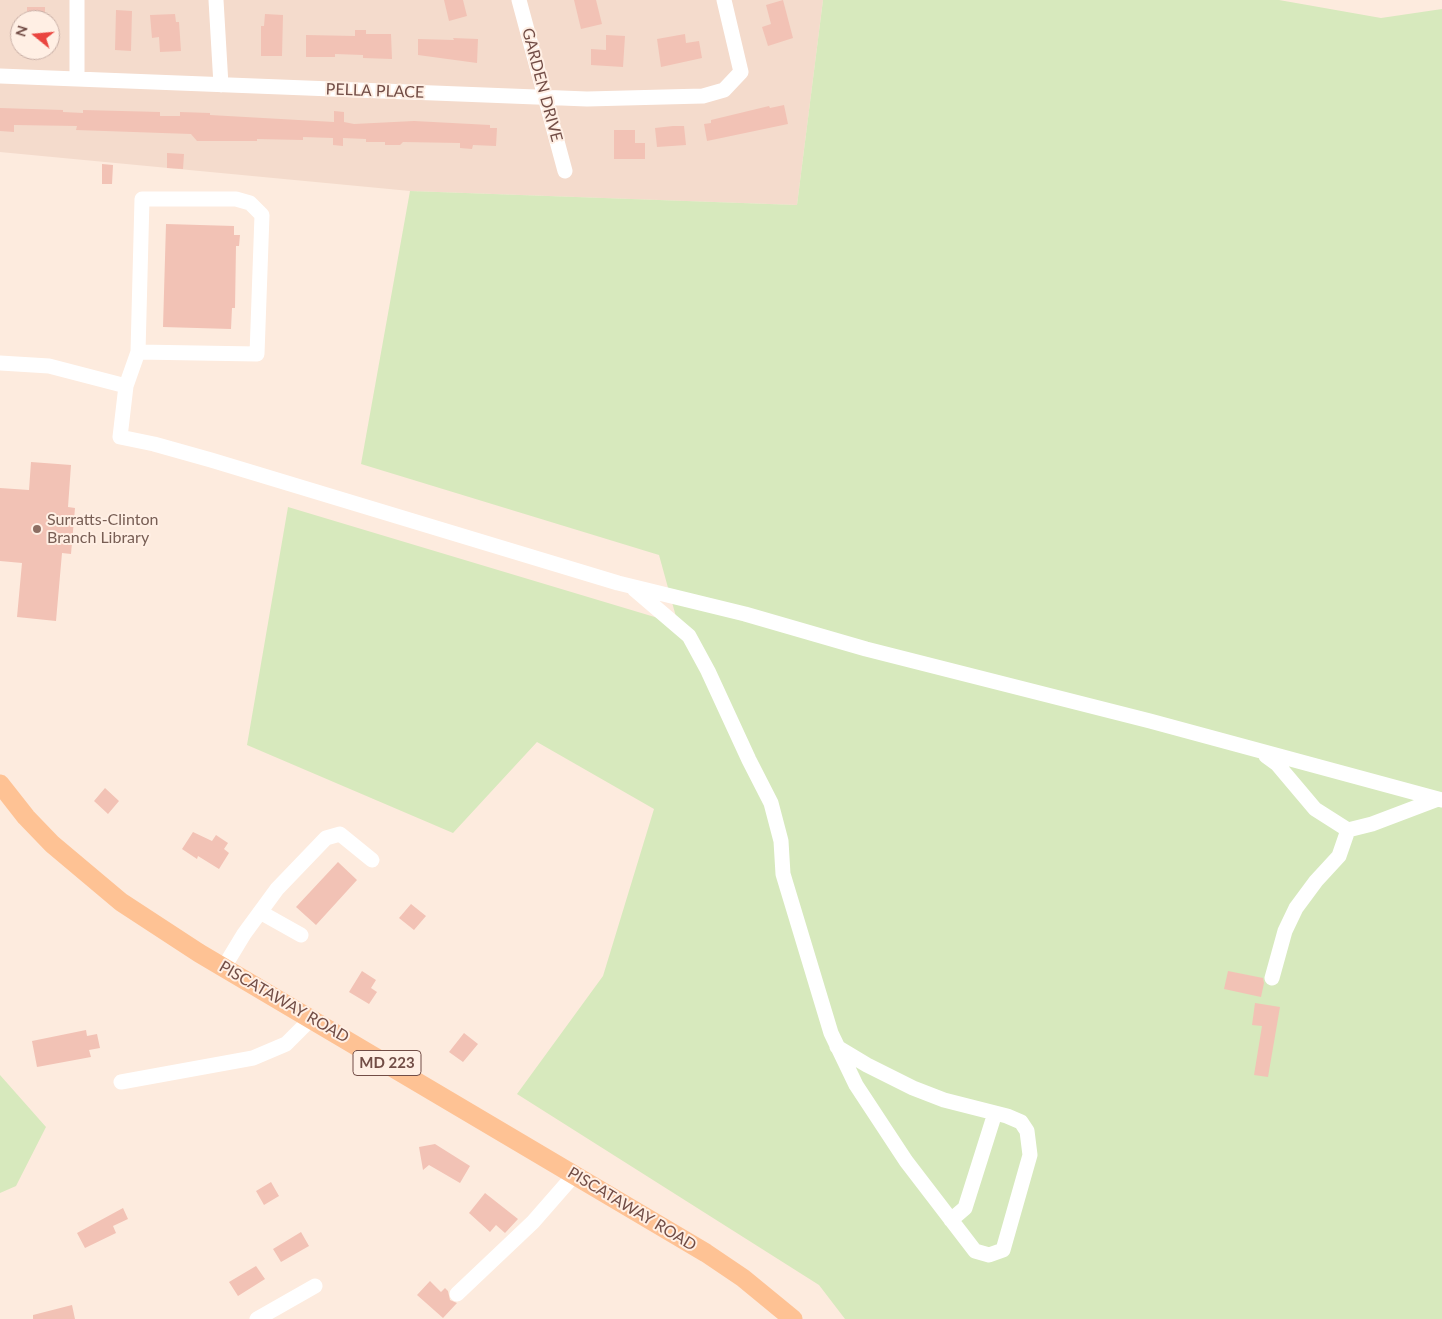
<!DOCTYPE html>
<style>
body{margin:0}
#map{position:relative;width:1442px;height:1319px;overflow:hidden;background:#fdebde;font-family:Lato,sans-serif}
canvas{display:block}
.north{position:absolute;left:10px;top:10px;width:50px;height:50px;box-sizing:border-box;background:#ffefe4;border:1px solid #c7aea5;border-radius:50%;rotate:287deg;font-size:14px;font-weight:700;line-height:20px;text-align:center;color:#724d46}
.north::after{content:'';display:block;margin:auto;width:18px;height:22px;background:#ea453f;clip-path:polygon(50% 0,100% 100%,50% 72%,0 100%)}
</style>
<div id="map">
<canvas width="1442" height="1319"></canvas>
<div class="north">N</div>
</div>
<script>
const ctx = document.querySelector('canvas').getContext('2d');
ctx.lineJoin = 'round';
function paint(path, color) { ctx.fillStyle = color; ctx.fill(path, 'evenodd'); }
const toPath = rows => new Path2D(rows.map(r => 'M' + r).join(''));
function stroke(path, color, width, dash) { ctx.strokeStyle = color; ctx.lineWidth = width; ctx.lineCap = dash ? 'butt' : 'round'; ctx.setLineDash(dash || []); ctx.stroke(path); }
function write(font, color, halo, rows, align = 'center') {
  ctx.font = font + ' Lato,sans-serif'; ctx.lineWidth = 4; ctx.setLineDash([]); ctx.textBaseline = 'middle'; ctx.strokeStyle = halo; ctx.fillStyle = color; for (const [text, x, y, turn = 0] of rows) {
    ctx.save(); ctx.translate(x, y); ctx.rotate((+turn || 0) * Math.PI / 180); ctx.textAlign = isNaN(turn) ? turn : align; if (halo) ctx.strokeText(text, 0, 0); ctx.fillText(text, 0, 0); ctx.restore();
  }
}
paint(toPath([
 [0,0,823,0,797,205,410,191,0,152],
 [20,20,50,20,50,50,20,50]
]), '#f4dbcc');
paint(toPath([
 [823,0,1279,0,1381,18,1442,9,1442,1319,845,1319,819,1285,517,1094,603,976,654,809,537,742,453,833,247,745,288,507,678,624,659,555,361,464,410,191,797,205],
 [0,1075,46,1127,16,1186,0,1193]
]), '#d7e9bd');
paint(toPath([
 [444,0,463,0,467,16,449,21],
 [574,0,596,0,602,24,581,29],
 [783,0,793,38,768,46,762,27,771,24,766,5],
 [27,7,45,7,45,20,27,20],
 [116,10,132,11,131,51,115,50],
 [175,14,176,22,179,22,181,51,160,52,159,37,152,38,150,15],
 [265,14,283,15,282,56,261,56,261,26,264,26],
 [355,30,366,30,366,34,391,34,392,59,363,58,363,55,335,54,335,57,306,57,306,35,355,36],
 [685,34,686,43,699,41,702,58,661,67,657,39],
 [606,35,625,36,623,67,591,65,591,49,606,50],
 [453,38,478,39,477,63,418,55,418,39,454,40],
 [784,105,788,124,707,141,704,124,711,123,711,120,769,106,770,108],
 [0,108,63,110,63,112,83,113,83,110,160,112,160,116,180,116,180,112,210,113,210,115,334,122,334,111,344,112,344,122,354,124,414,121,490,125,490,128,497,128,496,146,473,145,472,149,460,148,460,143,403,142,400,145,385,145,385,142,366,142,366,139,343,138,343,146,333,145,333,138,303,137,303,140,257,139,257,141,197,141,191,134,76,130,77,126,14,125,14,132,0,131],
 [673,126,684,126,686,145,657,147,655,128],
 [614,130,635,130,635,143,645,143,645,159,614,159],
 [167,153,184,154,183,169,167,168],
 [102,164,113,165,112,184,102,184],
 [166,224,234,226,234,235,240,235,239,246,236,246,235,308,232,308,231,329,163,327],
 [31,462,71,465,68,507,75,508,71,554,62,553,56,621,17,617,22,563,0,561,0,488,29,490],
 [105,788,119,801,108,814,94,801],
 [193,832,212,841,216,835,228,843,224,849,229,853,219,869,198,856,197,859,182,849],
 [338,862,357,880,316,925,296,907],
 [411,904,426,916,414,930,399,918],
 [362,971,376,980,371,988,377,992,369,1004,349,992],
 [1228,971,1263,978,1264,983,1261,997,1224,989],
 [1255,1003,1280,1007,1268,1077,1254,1075,1262,1026,1252,1025],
 [86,1030,87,1036,97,1034,100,1048,89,1050,91,1057,37,1067,32,1041],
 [464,1033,478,1044,463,1062,449,1052],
 [435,1144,470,1166,460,1183,429,1165,423,1170,419,1147],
 [271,1182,279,1196,264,1205,256,1191],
 [485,1193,518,1219,505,1233,496,1225,490,1232,469,1213],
 [123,1208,128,1219,113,1226,116,1233,85,1248,77,1233],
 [301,1232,309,1246,281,1262,273,1249],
 [256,1266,265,1279,238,1296,229,1282],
 [430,1281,441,1292,445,1288,448,1291,450,1300,457,1303,443,1318,417,1295],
 [72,1305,75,1319,33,1319,33,1315]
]), '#f2c2b5');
stroke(toPath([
 [77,0,77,78],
 [216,0,221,85],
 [519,0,565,171],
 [0,76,587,99,703,96,724,90,741,72,724,0],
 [138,352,257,354,262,215,250,203,236,199,142,199,138,352,126,386,120,437,154,444,211,460,618,583,745,614,866,649,1150,721,1442,800],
 [0,363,49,366,126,386],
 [634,589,689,636,708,671,749,760,771,803,781,841,783,874,831,1033,856,1085,906,1161,975,1251,989,1255,1003,1250,1030,1155,1027,1131,1021,1122,1007,1116,944,1100,913,1088,867,1065,837,1047],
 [1266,756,1277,764,1315,809,1348,830,1372,824,1438,799],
 [260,912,301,935],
 [224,967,244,934,277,889,326,838,340,834,372,860],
 [1272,978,1285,931,1296,908,1316,881,1339,856,1348,830],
 [121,1082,253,1058,286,1044,312,1018],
 [951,1220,965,1208,995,1113],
 [457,1294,533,1222,575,1174],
 [257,1319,315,1286]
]), '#fff', 15);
stroke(toPath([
 [0,784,26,817,52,844,121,902,199,953,706,1253,743,1278,793,1319]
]), '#fec294', 19);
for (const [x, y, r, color] of [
 [37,529,5,"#8d6e63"]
]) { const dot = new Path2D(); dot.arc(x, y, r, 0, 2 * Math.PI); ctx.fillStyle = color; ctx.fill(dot); stroke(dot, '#ffefe4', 2); }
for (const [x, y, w] of [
 [387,1063,68]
]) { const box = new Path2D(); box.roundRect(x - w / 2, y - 12.5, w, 25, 4); ctx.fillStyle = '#ffefe4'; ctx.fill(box); stroke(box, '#724d46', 1); }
write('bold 15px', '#724d46', null, [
 ["MD 223",387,1063]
]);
write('16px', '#724d46', '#ffefe4', [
 ["GARDEN DRIVE",542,85,75],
 ["PELLA PLACE",375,91,2],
 ["PISCATAWAY ROAD",284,1002,30],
 ["PISCATAWAY ROAD",632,1209,31]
]);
write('16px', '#785e54', '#ffefe4', [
 ["Surratts-Clinton",47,520],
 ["Branch Library",47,538]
], 'left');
</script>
